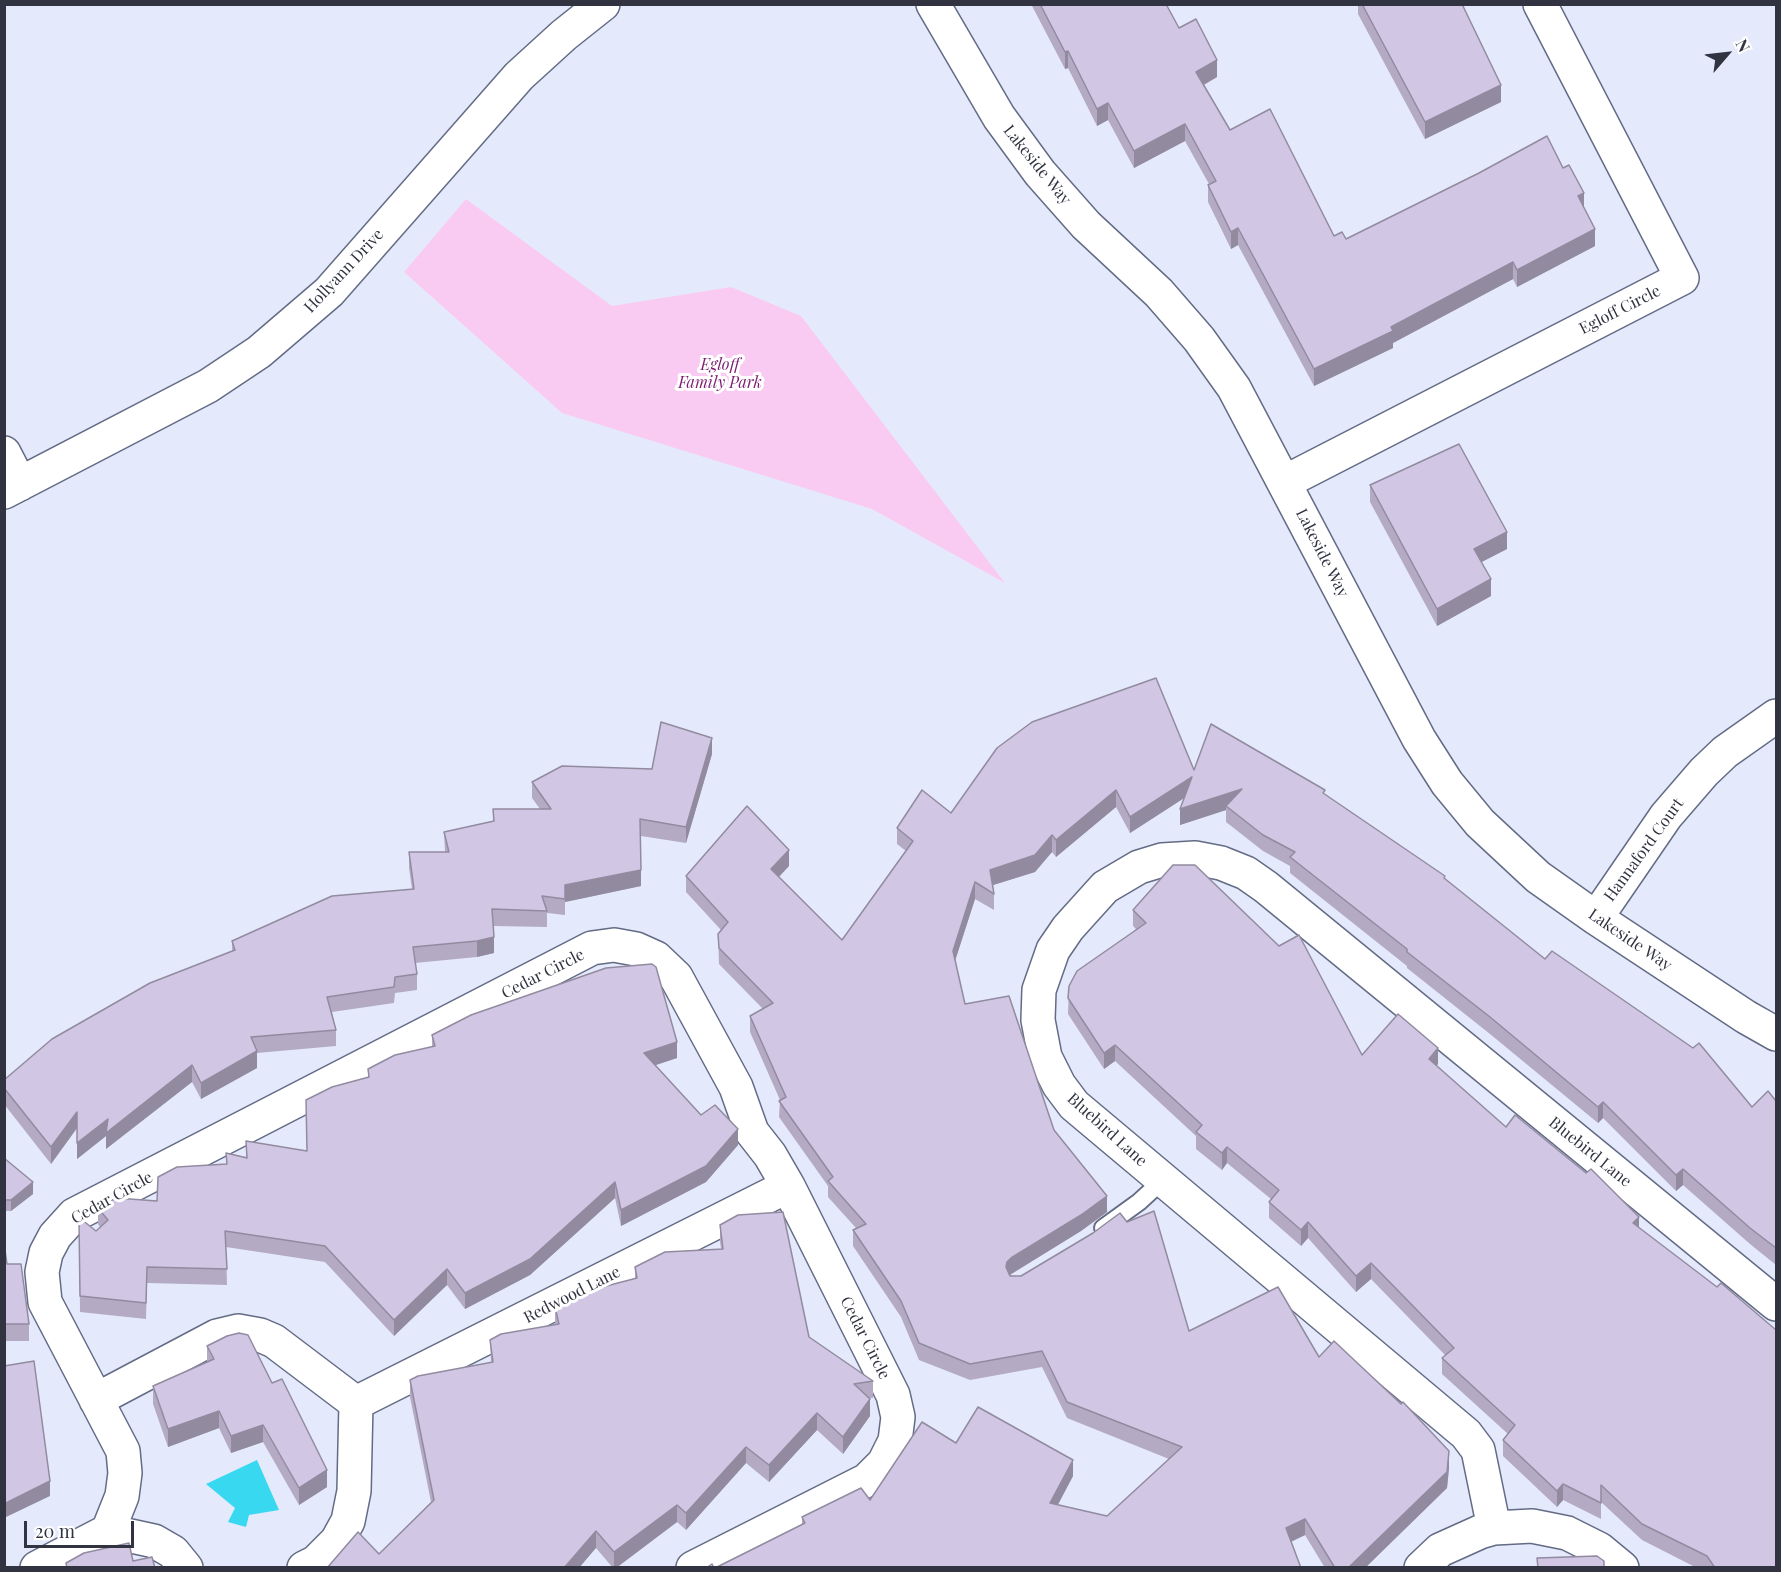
<!DOCTYPE html>
<style>
body{margin:0}
#map{position:relative;width:1781px;height:1572px;overflow:hidden;background:#e4eafc;font-family:"Playfair Display",serif}
canvas{display:block}
.frame{position:absolute;inset:0;border:6px solid #313440;pointer-events:none}
.north{position:absolute;left:1697px;top:24px;width:60px;height:60px;-webkit-text-stroke:4px #fff;paint-order:stroke;rotate:62deg;font-size:16px;font-weight:700;line-height:24px;text-align:center;color:#313440}
.north::after{content:'';display:block;margin:auto;width:21px;height:27px;background:#313440;clip-path:polygon(50% 0,100% 100%,50% 72%,0 100%)}
.scale{position:absolute;left:24px;top:1521px;width:110px;height:27px;box-sizing:border-box;border:3px solid #313440;border-top:0;padding-left:8px;font-size:18px;line-height:21px;white-space:nowrap;color:#313440;-webkit-text-stroke:4px #fff;paint-order:stroke}
</style>
<div id="map">
<canvas width="1781" height="1572"></canvas>
<div class="frame"></div>
<div class="north">N</div>
<div class="scale">20 m</div>
</div>
<script>
const ctx = document.querySelector('canvas').getContext('2d');
ctx.lineJoin = 'round';
function paint(path, color) { ctx.fillStyle = color; ctx.fill(path, 'evenodd'); }
const toPath = rows => new Path2D(rows.map(r => 'M' + r).join(''));
function stroke(path, color, width, dash) { ctx.strokeStyle = color; ctx.lineWidth = width; ctx.lineCap = dash ? 'butt' : 'round'; ctx.setLineDash(dash || []); ctx.stroke(path); }
function write(font, color, halo, rows, align = 'center') {
  ctx.font = font + ' "Playfair Display",serif'; ctx.lineWidth = 6; ctx.setLineDash([]); ctx.textBaseline = 'middle'; ctx.strokeStyle = halo; ctx.fillStyle = color; for (const [text, x, y, turn = 0] of rows) {
    ctx.save(); ctx.translate(x, y); ctx.rotate((+turn || 0) * Math.PI / 180); ctx.textAlign = isNaN(turn) ? turn : align; if (halo) ctx.strokeText(text, 0, 0); ctx.fillText(text, 0, 0); ctx.restore();
  }
}
paint(toPath([
 [466,199,612,306,731,287,801,316,1005,583,872,509,562,413,404,272]
]), '#facbf2');
paint(toPath([
 [257,1460,279,1510,249,1515,246,1527,228,1522,235,1508,206,1484]
]), '#39d8f1');
const service = toPath([
 [1103,1228,1139,1202,1163,1180]
]);
const minor = toPath([
 [933,4,999,117,1040,173,1086,225,1159,293,1199,339,1234,388,1419,739,1447,783,1480,823,1538,877,1596,918,1746,1017,1776,1034],
 [4,453,20,484],
 [1285,482,1682,278,1540,4],
 [4,492,208,386,259,352,329,292,519,76,564,35,603,4],
 [1596,918,1666,816,1704,772,1725,752,1776,716],
 [96,1400,217,1336,238,1331,260,1335,274,1341,356,1403,354,1491,348,1521,337,1541,316,1562,304,1568],
 [356,1403,788,1186],
 [1494,1528,1478,1450,1466,1434,1074,1105,1059,1085,1045,1057,1038,1020,1039,990,1053,950,1068,928,1105,887,1139,867,1162,860,1195,858,1221,863,1246,873,1266,887,1776,1304],
 [108,1531,122,1496,125,1473,123,1451,45,1302,42,1272,46,1253,55,1236,74,1215,592,948,614,945,636,949,656,958,676,977,736,1087,752,1132,770,1155,788,1186,893,1395,898,1417,895,1441,884,1463,867,1480,693,1568],
 [37,1568,108,1531,154,1541,173,1552,186,1568],
 [1421,1568,1440,1550,1480,1532,1494,1528,1532,1526,1567,1533,1599,1549,1622,1568]
]);
stroke(service, '#636b85', 20);
stroke(minor, '#636b85', 36);
stroke(service, '#fff', 16);
stroke(minor, '#fff', 33);
paint(toPath([
 [1031,4,1166,4,1179,28,1217,77,1204,85,1230,130,1334,236,1346,239,1563,168,1584,207,1595,246,1517,287,1513,279,1393,343,1393,348,1314,386,1238,245,1231,249,1208,202,1208,185,1209,184,1185,141,1134,168,1108,120,1097,126,1068,68,1065,69],
 [1358,4,1462,4,1501,102,1425,139,1358,14],
 [1370,485,1507,549,1481,562,1491,596,1437,626,1370,502],
 [712,754,686,843,641,836,641,886,565,902,565,915,547,913,547,927,493,926,494,953,477,957,415,963,417,974,417,990,395,993,394,1003,332,1012,336,1030,336,1046,257,1053,257,1068,201,1099,192,1082,106,1149,106,1136,77,1159,77,1128,51,1164,4,1104,4,1080,232,951,232,941,412,889,409,868,409,852,445,852,444,832,493,821,493,809,540,809,532,798,532,782,652,769],
 [1194,770,1325,795,1445,879,1545,959,1752,1107,1776,1101,1776,1265,1750,1244,1683,1185,1676,1191,1603,1118,1598,1123,1490,1034,1407,968,1407,966,1290,873,1290,866,1263,851,1226,822,1226,810,1180,825,1184,798,1130,833,1116,807,1056,857,1052,852,1035,872,993,885,994,894,994,910,975,899,955,961,965,1004,1054,1130,1107,1212,1081,1231,1010,1275,1189,1331,1319,1357,1449,1468,1447,1488,1365,1568,1325,1568,1305,1535,1291,1542,802,1524,802,1517,870,1500,956,1443,1073,1476,1058,1505,1107,1516,1169,1459,1067,1418,1042,1367,970,1380,919,1360,901,1317,853,1246,853,1230,856,1228,828,1197,828,1186,779,1117,780,1100,750,1032,750,1016,763,1009,719,964,718,934,721,930,686,892,686,876,789,866,779,877,842,940,906,851,897,844,897,828,951,813],
 [1133,910,1362,1055,1438,1064,1436,1066,1506,1127,1639,1228,1776,1568,1697,1568,1642,1540,1601,1502,1601,1519,1563,1500,1557,1507,1503,1456,1503,1440,1508,1434,1442,1374,1442,1358,1445,1355,1371,1279,1356,1292,1308,1238,1301,1246,1269,1218,1269,1202,1271,1199,1227,1163,1222,1170,1196,1149,1196,1136,1115,1061,1104,1069,1068,1014,1069,986,1136,929,1133,926],
 [432,1035,677,1058,655,1065,701,1115,738,1145,706,1182,621,1226,615,1198,530,1275,465,1309,447,1285,394,1336,325,1262,226,1247,227,1285,147,1283,146,1319,80,1312,79,1222,96,1231,100,1227,98,1224,98,1208,157,1201,226,1164,226,1153,246,1157,246,1141,306,1151,368,1078,368,1069,432,1047],
 [4,1158,33,1194,11,1211,4,1211],
 [720,1225,809,1337,873,1381,873,1398,869,1398,870,1416,843,1454,817,1430,769,1482,746,1463,686,1530,677,1522,616,1568,613,1568,596,1548,379,1554,431,1502,410,1397,410,1380,491,1363,490,1340,555,1325,555,1307,635,1279,635,1267,721,1249,720,1241],
 [4,1250,7,1264,29,1324,29,1341,4,1341],
 [207,1346,272,1383,327,1487,299,1505,263,1442,231,1453,219,1428,168,1447,153,1404,153,1386,207,1362]
]), '#b4aac4');
paint(toPath([
 [1068,51,1068,68,1065,69,1065,52],
 [1217,60,1217,77,1196,89,1196,72],
 [1501,85,1501,102,1425,139,1425,122],
 [1108,103,1108,120,1097,126,1097,109],
 [1185,124,1185,141,1134,168,1134,151],
 [1584,193,1584,210,1578,196],
 [1238,228,1238,245,1231,249,1231,232],
 [1595,229,1595,246,1517,287,1517,270],
 [1513,262,1513,279,1393,343,1393,348,1314,386,1314,369,1391,327],
 [1507,532,1507,549,1474,566,1474,549],
 [1491,579,1491,596,1437,626,1437,609],
 [712,738,712,754,686,843,686,827],
 [1192,777,1192,793,1130,833,1130,817],
 [1242,789,1226,806,1226,810,1180,825,1180,809],
 [1116,790,1116,807,1056,857,1056,840],
 [1052,835,1052,852,1035,872,990,886,990,870],
 [789,850,789,866,771,885,771,869],
 [641,870,641,886,565,902,565,885],
 [975,882,975,899,953,967,953,951],
 [494,937,494,953,477,957,477,941],
 [677,1042,677,1058,644,1069,644,1053],
 [1115,1045,1115,1061,1104,1069,1104,1053],
 [1438,1048,1438,1064,1429,1075,1429,1059],
 [257,1051,257,1068,201,1099,201,1083],
 [192,1065,192,1082,106,1149,106,1136,77,1159,77,1143,108,1119],
 [1603,1102,1603,1118,1598,1123,1598,1107],
 [77,1112,77,1128,51,1164,51,1147],
 [738,1129,738,1145,706,1182,621,1226,621,1210],
 [1227,1147,1227,1163,1222,1170,1222,1153],
 [1683,1169,1683,1185,1676,1191,1676,1175],
 [33,1182,33,1194,11,1211,11,1200],
 [615,1182,615,1198,530,1275,465,1309,465,1293],
 [1107,1196,1107,1212,1081,1231,1011,1274,1007,1278,1006,1267,1007,1262,1011,1258],
 [1639,1217,1639,1233,1633,1223],
 [1308,1222,1308,1238,1301,1246,1301,1230],
 [1371,1263,1371,1279,1356,1292,1356,1276],
 [447,1269,447,1285,394,1336,394,1320],
 [870,1399,870,1416,843,1454,843,1437],
 [219,1411,219,1428,168,1447,168,1429],
 [817,1413,817,1430,769,1482,769,1465],
 [263,1425,263,1442,231,1453,231,1436],
 [746,1447,746,1463,686,1530,686,1513],
 [1449,1451,1449,1468,1447,1488,1365,1568,1348,1568],
 [1073,1460,1073,1476,1050,1519,1050,1503],
 [327,1470,327,1487,299,1505,299,1488],
 [50,1481,50,1496,4,1518,4,1504],
 [1563,1484,1563,1500,1557,1507,1557,1491],
 [677,1505,677,1522,616,1568,614,1568,614,1552],
 [1305,1519,1305,1535,1286,1544,1286,1528],
 [596,1531,596,1548,579,1568,564,1568]
]), '#928ba0');
const building = toPath([
 [1040,4,1166,4,1179,28,1196,19,1217,60,1196,72,1230,130,1270,109,1334,236,1342,232,1346,239,1479,173,1547,136,1563,168,1569,165,1584,193,1578,196,1595,229,1517,270,1513,262,1391,327,1393,331,1314,369,1238,228,1231,232,1208,185,1216,181,1185,124,1134,151,1108,103,1097,109,1068,51,1065,52,1040,4],
 [1362,4,1462,4,1501,85,1425,122,1362,4],
 [1459,444,1507,532,1474,549,1491,579,1437,609,1370,485,1459,444],
 [1156,678,1194,770,1211,724,1325,790,1323,793,1445,876,1444,878,1545,959,1552,951,1693,1048,1699,1043,1752,1107,1768,1091,1776,1101,1776,1248,1750,1228,1683,1169,1676,1175,1603,1102,1598,1107,1490,1017,1407,952,1407,949,1290,857,1295,852,1263,835,1226,806,1242,789,1180,809,1192,777,1130,817,1116,790,1056,840,1052,835,1035,855,990,870,994,894,975,882,953,951,965,1004,1009,996,1054,1130,1107,1196,1081,1215,1011,1258,1007,1262,1006,1267,1010,1276,1021,1276,1093,1233,1120,1213,1127,1222,1154,1211,1189,1331,1278,1287,1319,1357,1334,1341,1401,1404,1403,1402,1449,1451,1447,1472,1348,1568,1335,1568,1305,1519,1286,1528,1301,1568,715,1568,805,1523,802,1517,861,1488,870,1500,922,1422,956,1443,978,1407,1073,1460,1050,1503,1107,1516,1182,1447,1067,1402,1042,1351,970,1364,919,1343,901,1301,853,1230,866,1224,828,1181,833,1177,779,1101,786,1097,750,1016,773,1003,719,948,718,934,728,922,686,876,747,806,789,850,771,869,842,940,913,841,897,828,922,790,951,813,997,748,1032,722,1156,678],
 [661,722,712,738,686,827,640,819,641,870,565,885,565,899,542,896,547,911,492,909,494,937,477,941,413,947,417,974,395,977,394,987,327,997,336,1030,251,1037,257,1051,201,1083,192,1065,106,1133,108,1119,77,1143,77,1112,51,1147,4,1088,4,1080,52,1039,150,983,235,950,232,941,332,896,414,889,409,852,449,852,444,832,494,821,493,809,551,809,532,782,562,766,652,769,661,722],
 [1173,865,1195,865,1279,946,1299,935,1362,1055,1398,1014,1438,1048,1429,1059,1506,1127,1515,1115,1586,1173,1591,1169,1639,1217,1633,1223,1717,1287,1721,1283,1776,1330,1776,1568,1715,1568,1707,1556,1642,1524,1601,1485,1601,1503,1563,1484,1557,1491,1503,1440,1515,1425,1442,1358,1454,1348,1371,1263,1356,1276,1308,1222,1301,1230,1269,1202,1279,1190,1227,1147,1222,1153,1196,1132,1202,1125,1115,1045,1104,1053,1068,998,1069,986,1077,971,1146,923,1133,910,1173,865],
 [652,964,656,967,677,1042,644,1053,701,1115,715,1105,738,1129,706,1166,621,1210,615,1182,530,1259,465,1293,447,1269,394,1320,325,1246,225,1231,227,1269,147,1267,146,1303,80,1296,79,1222,81,1219,96,1231,108,1220,98,1208,116,1198,157,1201,158,1177,177,1167,227,1164,226,1153,247,1158,246,1141,307,1151,306,1100,332,1087,369,1077,368,1069,395,1055,435,1046,432,1035,471,1015,606,968,652,964],
 [4,1158,33,1182,11,1200,4,1200,4,1158],
 [783,1212,809,1337,873,1381,854,1384,870,1399,843,1437,817,1413,769,1465,746,1447,686,1513,677,1505,614,1552,596,1531,564,1568,327,1568,358,1532,379,1554,434,1500,410,1380,418,1376,493,1362,490,1340,501,1334,559,1324,555,1307,587,1291,637,1278,635,1267,665,1252,723,1249,720,1225,738,1215,783,1212],
 [4,1250,5,1250,7,1264,21,1264,29,1324,4,1324,4,1250],
 [239,1333,248,1335,272,1383,282,1379,327,1470,299,1488,263,1425,231,1436,219,1411,168,1429,153,1386,214,1359,207,1346,227,1336,239,1333],
 [34,1361,50,1481,4,1504,4,1366,34,1361],
 [129,1543,133,1561,152,1557,155,1568,67,1568,66,1563,84,1553,129,1543],
 [1597,1556,1604,1561,1604,1568,1538,1568,1537,1558,1597,1556],
 [712,1564,714,1568,706,1568,712,1564]
]);
paint(building, '#d1c6e4');
stroke(building, '#928ba0', 1.5);
write('16px', '#313440', '#fff', [
 ["Lakeside Way",1037,165,51],
 ["Hollyann Drive",344,271,-47],
 ["Egloff Circle",1620,310,-27],
 ["Lakeside Way",1322,553,63],
 ["Hannaford Court",1644,850,-54],
 ["Lakeside Way",1630,940,34],
 ["Cedar Circle",543,974,-27],
 ["Bluebird Lane",1107,1130,42],
 ["Bluebird Lane",1590,1152,39],
 ["Cedar Circle",112,1198,-29],
 ["Redwood Lane",572,1295,-27],
 ["Cedar Circle",865,1338,63]
]);
write('italic 16px', '#7b1d72', '#fff', [
 ["Egloff",720,365],
 ["Family Park",720,383]
]);
</script>
